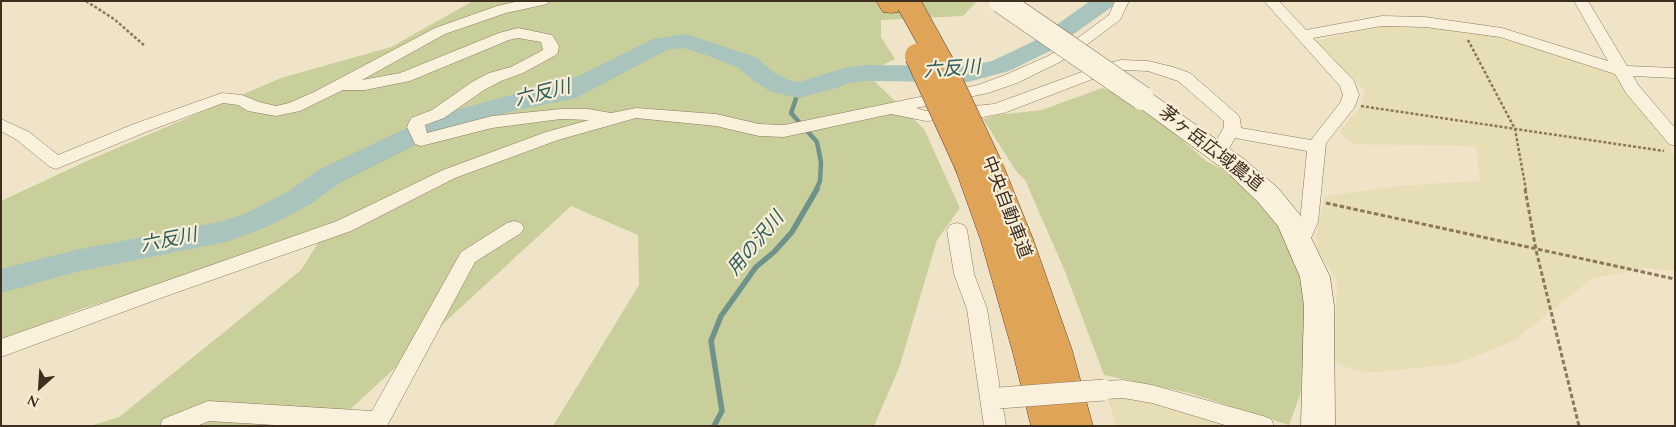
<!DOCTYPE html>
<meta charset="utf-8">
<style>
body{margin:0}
#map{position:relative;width:1676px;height:427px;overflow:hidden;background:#f0e4c8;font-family:Spectral,serif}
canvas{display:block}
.frame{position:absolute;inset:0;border:2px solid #3d2e20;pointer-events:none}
.north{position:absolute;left:15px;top:362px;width:50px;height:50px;-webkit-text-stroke:4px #f7eed8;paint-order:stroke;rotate:206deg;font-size:14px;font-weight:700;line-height:20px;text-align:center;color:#3d2e20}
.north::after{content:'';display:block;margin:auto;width:18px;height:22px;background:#3d2e20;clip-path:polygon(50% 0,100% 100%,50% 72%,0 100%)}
</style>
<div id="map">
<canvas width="1676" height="427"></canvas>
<div class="frame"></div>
<div class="north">N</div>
</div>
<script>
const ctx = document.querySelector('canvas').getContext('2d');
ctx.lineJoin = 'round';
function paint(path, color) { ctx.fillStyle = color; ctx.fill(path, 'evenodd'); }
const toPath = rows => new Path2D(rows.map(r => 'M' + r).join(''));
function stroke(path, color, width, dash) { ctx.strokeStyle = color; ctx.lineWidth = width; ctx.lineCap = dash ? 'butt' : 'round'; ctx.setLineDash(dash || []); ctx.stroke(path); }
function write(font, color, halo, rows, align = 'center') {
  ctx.font = font + ' Spectral,"Noto Sans JP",serif'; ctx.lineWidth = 4.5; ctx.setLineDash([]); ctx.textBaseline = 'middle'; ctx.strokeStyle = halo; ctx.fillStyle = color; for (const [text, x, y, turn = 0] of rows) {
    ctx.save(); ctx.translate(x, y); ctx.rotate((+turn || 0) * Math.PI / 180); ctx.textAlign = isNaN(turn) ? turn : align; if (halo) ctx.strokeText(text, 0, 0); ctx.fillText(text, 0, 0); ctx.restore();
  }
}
paint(toPath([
 [1386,24,1431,26,1482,32,1611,71,1637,105,1664,135,1675,158,1675,271,1646,268,1593,278,1515,340,1457,364,1366,373,1335,363,1337,280,1317,251,1316,236,1325,196,1398,186,1480,181,1476,146,1353,144,1339,132,1362,104,1364,90,1315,41],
 [1108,399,1150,399,1248,426,1116,426]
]), '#e6deb5');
paint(toPath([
 [473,1,977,1,963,16,881,20,881,37,895,59,866,73,924,129,960,208,937,240,899,368,874,426,553,426,639,285,638,235,571,206,332,426,90,426,119,417,301,270,323,235,81,309,1,340,1,201,89,160,281,78,391,47],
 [1102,88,1124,96,1163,123,1206,161,1246,182,1293,246,1303,287,1305,349,1300,395,1289,425,1189,393,1104,375,1064,269,1025,180,1016,171,983,119,997,115,1042,110]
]), '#c9cf9b');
stroke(toPath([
 [799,90,791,113,817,142,821,162,820,181,816,190]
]), '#6f938a', 4.5);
stroke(toPath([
 [714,426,722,411,711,341,721,316,756,267,774,252,792,232,817,189]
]), '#6f938a', 5.5);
paint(toPath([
 [1090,1,1116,1,1113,6,1050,51,1009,71,968,82,866,81,849,83,836,88,799,98,771,92,754,81,739,68,706,55,684,48,667,50,576,98,513,111,448,129,340,183,309,205,267,227,226,242,76,272,1,293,1,269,76,250,223,221,247,213,289,191,320,169,430,117,511,95,560,85,653,39,685,34,693,36,757,58,772,71,788,80,799,82,844,68,866,65,968,66,992,61,1034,41,1090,1]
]), '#a9c4bc');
const street = toPath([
 [519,1,549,1,547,4,506,13,445,34,362,80,400,73,499,33,518,28,552,35,559,46,558,52,556,55,523,73,501,81,484,90,444,118,425,125,427,133,492,116,561,109,588,109,611,113,636,108,716,114,759,124,784,125,978,85,1005,75,1048,56,1075,40,1109,15,1115,1,1129,1,1120,20,1085,46,1060,62,1017,83,988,93,916,108,926,111,994,104,1101,65,1121,60,1148,61,1173,67,1190,73,1238,115,1240,119,1241,128,1311,140,1340,103,1343,95,1340,86,1264,1,1279,1,1306,30,1382,16,1425,17,1502,28,1608,61,1574,1,1588,1,1627,66,1675,68,1675,78,1633,76,1639,86,1675,128,1675,146,1669,144,1626,93,1615,74,1500,37,1425,27,1382,26,1313,38,1354,81,1359,95,1354,108,1326,143,1318,222,1307,247,1300,249,1293,247,1290,242,1300,222,1307,151,1235,138,1224,157,1218,159,1212,157,1209,153,1224,127,1224,121,1178,81,1148,71,1121,70,1111,72,1004,113,983,117,926,121,891,114,784,137,759,136,716,126,636,118,558,140,455,178,351,231,158,299,1,357,1,339,337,221,443,170,546,132,589,120,561,119,492,128,421,146,415,144,407,127,411,118,432,110,472,82,489,73,511,67,543,50,541,42,518,38,509,40,410,81,365,90,343,90,300,111,276,116,248,111,238,105,223,103,146,132,56,169,50,167,17,140,1,131,1,119,29,132,58,155,134,124,222,93,242,95,259,102,276,106,289,103,314,92,435,28,497,6,519,1],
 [514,221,521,223,524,228,521,233,475,262,387,426,291,426,209,421,197,426,160,426,163,419,208,401,372,411,461,252,507,223,514,221],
 [957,223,964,225,967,230,974,274,987,309,1006,426,984,426,967,309,954,274,947,230,950,225,957,223],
 [1123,380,1152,385,1263,416,1271,419,1274,426,1228,426,1152,403,1123,398,1104,399,1096,397,1093,390,1096,383,1104,381,1123,380]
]);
const secondary = toPath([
 [1142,90,1151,93,1244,159,1278,188,1300,215,1330,277,1334,306,1335,426,1301,426,1304,306,1300,277,1278,226,1258,202,1226,171,1133,103,1130,98,1133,93,1142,90]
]);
const highway = toPath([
 [876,1,898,1,902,7,899,12,891,13,883,12,876,1],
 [990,156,999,159,1003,165,1033,239,1072,350,1093,426,1031,426,1013,353,981,241,955,168,959,162,968,159,978,163,981,159,990,156]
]);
stroke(street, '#8d765c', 1);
stroke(secondary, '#6f573f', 1);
stroke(highway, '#5b4430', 1);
stroke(toPath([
 [86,1,114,19,145,46],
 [1468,40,1515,129,1526,190],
 [1361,106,1664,151]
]), '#8d765c', 2.5, [3, 2]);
stroke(toPath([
 [1525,189,1536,250,1579,426],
 [1326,203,1675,279]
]), '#8d765c', 3, [4.5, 2.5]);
paint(street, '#faf1dc');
paint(secondary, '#faf1dc');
paint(highway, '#e0a458');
const streetBridge = toPath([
 [999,398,1104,390]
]);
const secondaryBridge = toPath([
 [1001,1,1142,98]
]);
const highwayBridge = toPath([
 [909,4,944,67,990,165],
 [917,56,968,168]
]);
stroke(streetBridge, '#8d765c', 22, []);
stroke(secondaryBridge, '#6f573f', 25, []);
stroke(highwayBridge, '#5b4430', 25, []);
stroke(streetBridge, '#faf1dc', 21);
stroke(secondaryBridge, '#faf1dc', 24);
stroke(highwayBridge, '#e0a458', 24);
write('18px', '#3d2e20', '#f7eed8', [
 ["茅ヶ岳広域農道",1210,150,38],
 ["中央自動車道",1005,208,69]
]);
write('italic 19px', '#2f5d5a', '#f7eed8', [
 ["六反川",952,71,-4],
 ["六反川",543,95,-14],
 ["六反川",169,242,-11],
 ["用の沢川",757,245,-50]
]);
</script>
